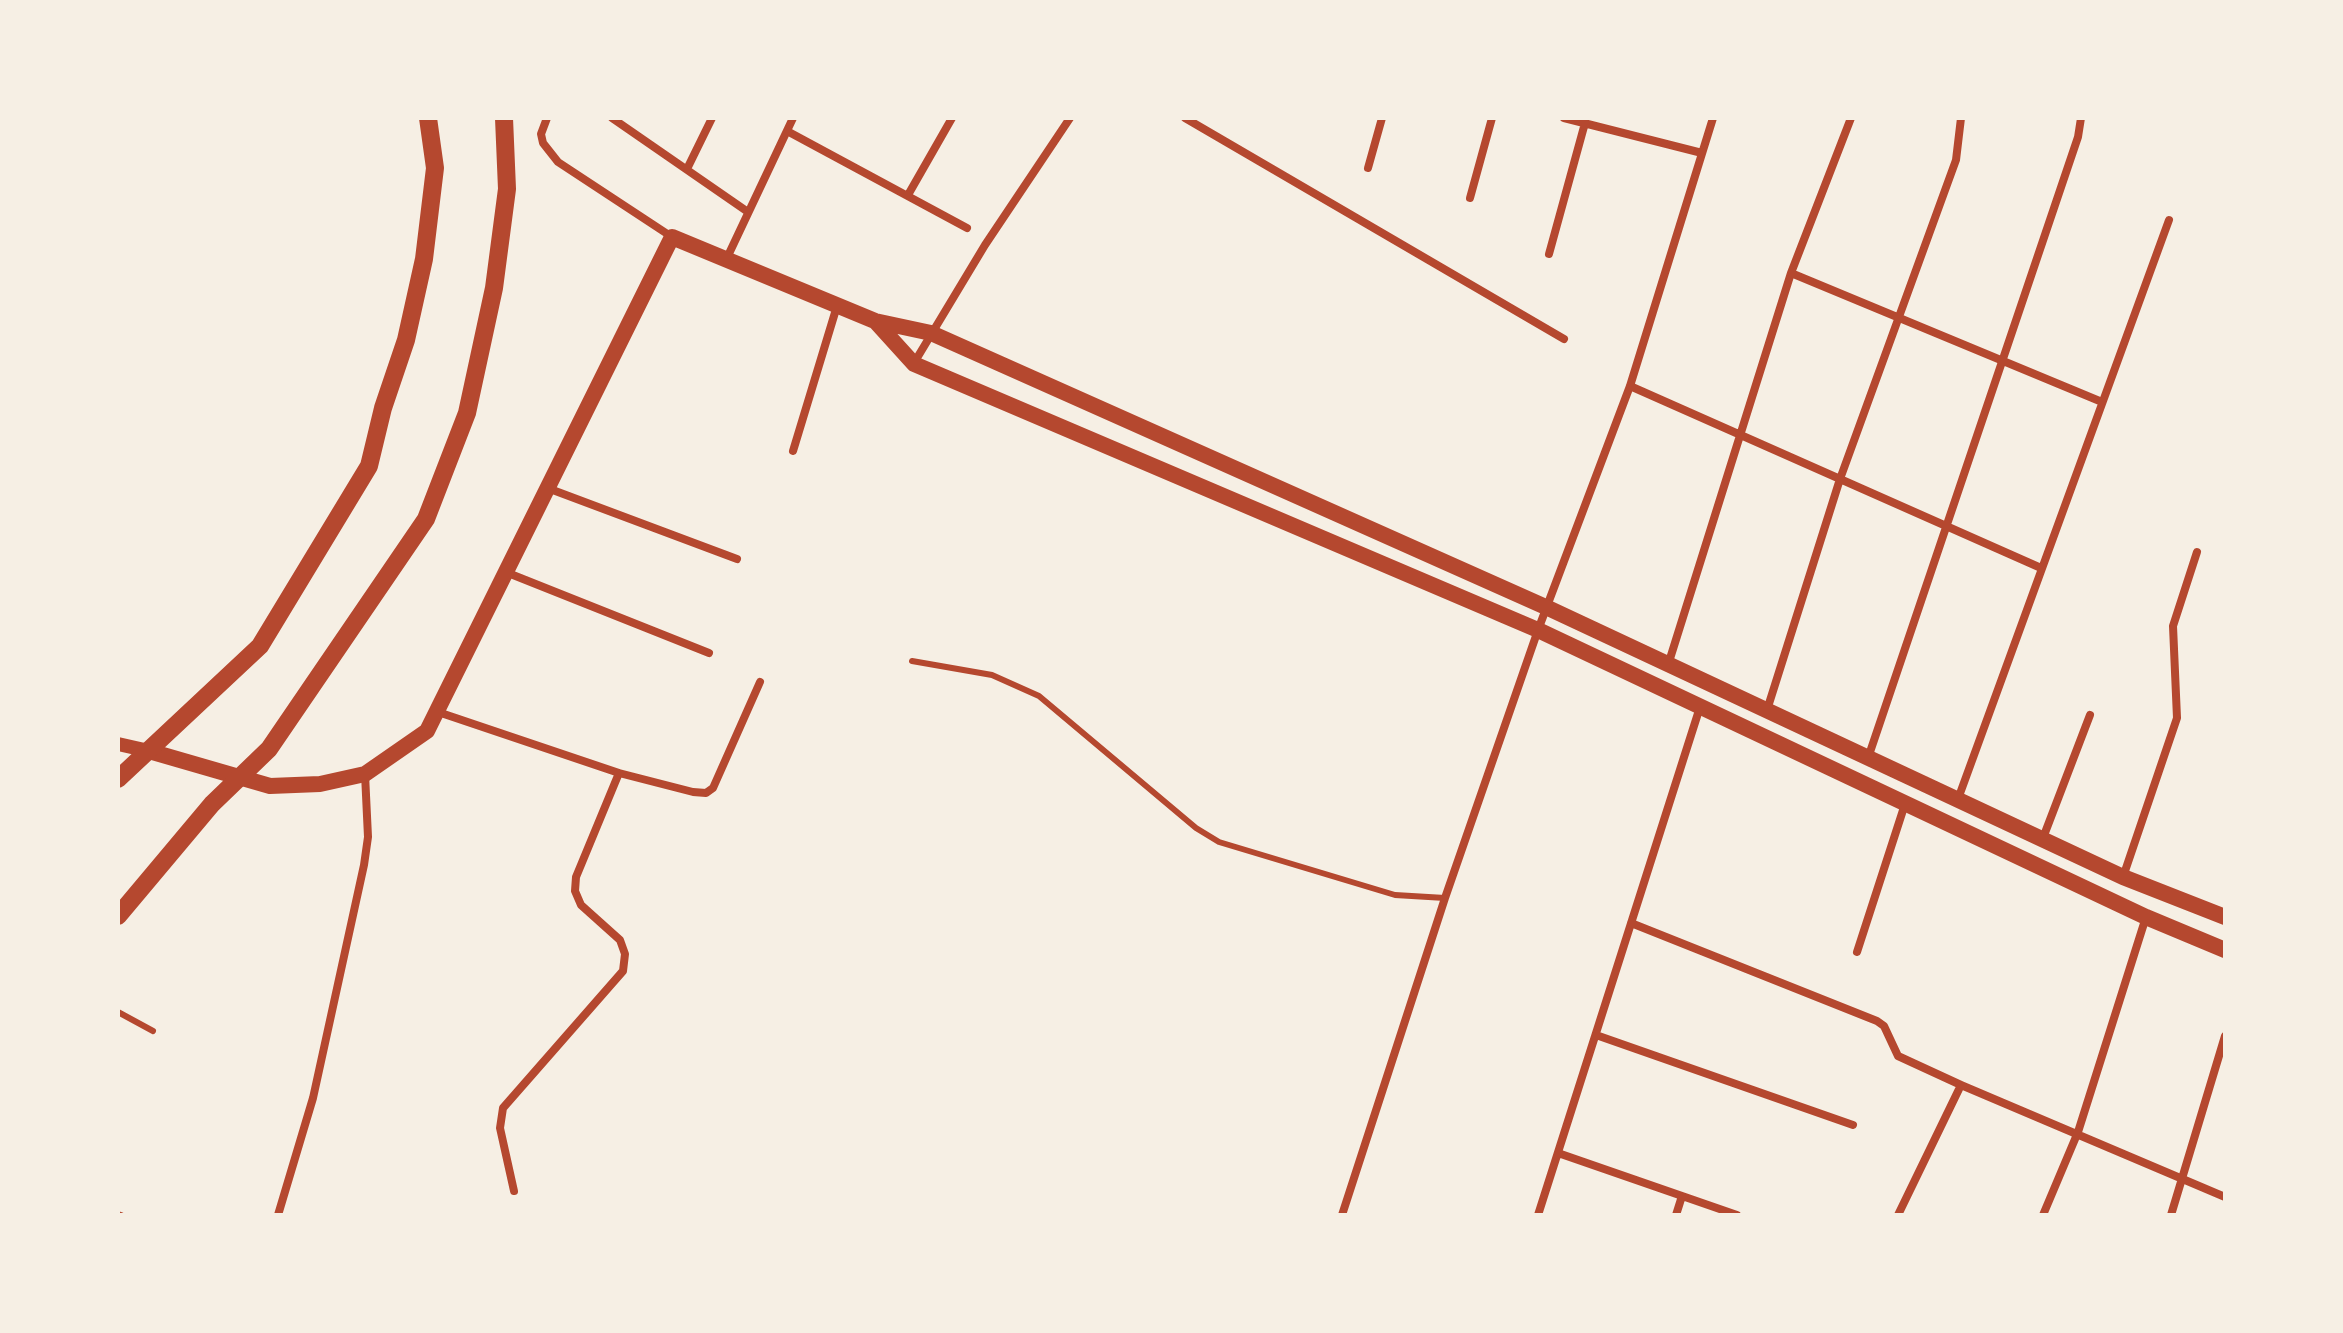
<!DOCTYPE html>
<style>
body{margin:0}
#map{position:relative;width:2343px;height:1333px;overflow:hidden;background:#f6efe4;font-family:Merriweather,serif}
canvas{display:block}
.frame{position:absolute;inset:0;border:120px solid #f6efe4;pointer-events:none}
</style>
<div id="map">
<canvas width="2343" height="1333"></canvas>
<div class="frame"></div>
</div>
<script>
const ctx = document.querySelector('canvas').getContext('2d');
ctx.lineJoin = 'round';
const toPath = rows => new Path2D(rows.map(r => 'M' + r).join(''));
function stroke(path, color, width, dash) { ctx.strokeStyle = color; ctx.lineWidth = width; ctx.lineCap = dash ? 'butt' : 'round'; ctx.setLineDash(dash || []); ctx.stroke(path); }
stroke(toPath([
 [912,661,992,675,1039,696,1196,828,1219,842,1395,895,1445,898],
 [118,1012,153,1031],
 [118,1214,121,1215]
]), '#b5482f', 6);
stroke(toPath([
 [547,118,541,134,543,143,558,162,672,237],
 [612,118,748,212],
 [1185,118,1564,339],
 [1564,118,1702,153],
 [787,131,967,228],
 [1368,168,1382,118],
 [687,169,712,118],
 [908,195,952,118],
 [1470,198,1492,118],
 [1549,254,1585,123],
 [726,260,793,118],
 [1791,273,2102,402],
 [914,363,985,245,1070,118],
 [1630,386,2041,568],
 [793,451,837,306],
 [550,489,737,559],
 [508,573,709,653],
 [1668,665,1791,273,1851,118],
 [1767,710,1840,479,1956,160,1961,118],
 [438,712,619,773,576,877,575,891,581,905,620,940,625,954,623,971,503,1108,500,1128,514,1191],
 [1868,758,2078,137,2081,118],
 [619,773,693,792,706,793,713,788,760,682],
 [1958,799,2169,220],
 [2043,838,2090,715],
 [2123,877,2177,718,2173,626,2197,552],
 [1631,923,1877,1021,1884,1026,1898,1056,1961,1085],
 [1857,952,1905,804],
 [1596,1035,1853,1125],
 [1558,1153,1737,1215],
 [278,1215,313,1098,364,865,368,837,365,774],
 [1342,1215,1445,898,1538,630,1630,386,1713,118],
 [1538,1215,1700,707],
 [1676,1215,1682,1196],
 [1898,1215,1961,1085,2225,1197],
 [2043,1215,2078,1132,2146,917],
 [2171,1215,2225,1036]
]), '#b5482f', 8);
stroke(toPath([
 [118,744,149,751]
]), '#b5482f', 14);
stroke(toPath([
 [875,321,914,364,1538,630,2146,917,2225,950],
 [149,751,270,786,320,784,365,774,427,731,672,237,875,321,931,333,1548,608,2123,877,2225,917]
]), '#b5482f', 16);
stroke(toPath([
 [118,779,260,646,369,466,383,408,406,340,424,259,435,168,428,118],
 [118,916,212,804,269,749,426,519,467,413,494,288,507,189,504,118]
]), '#b5482f', 18);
</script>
